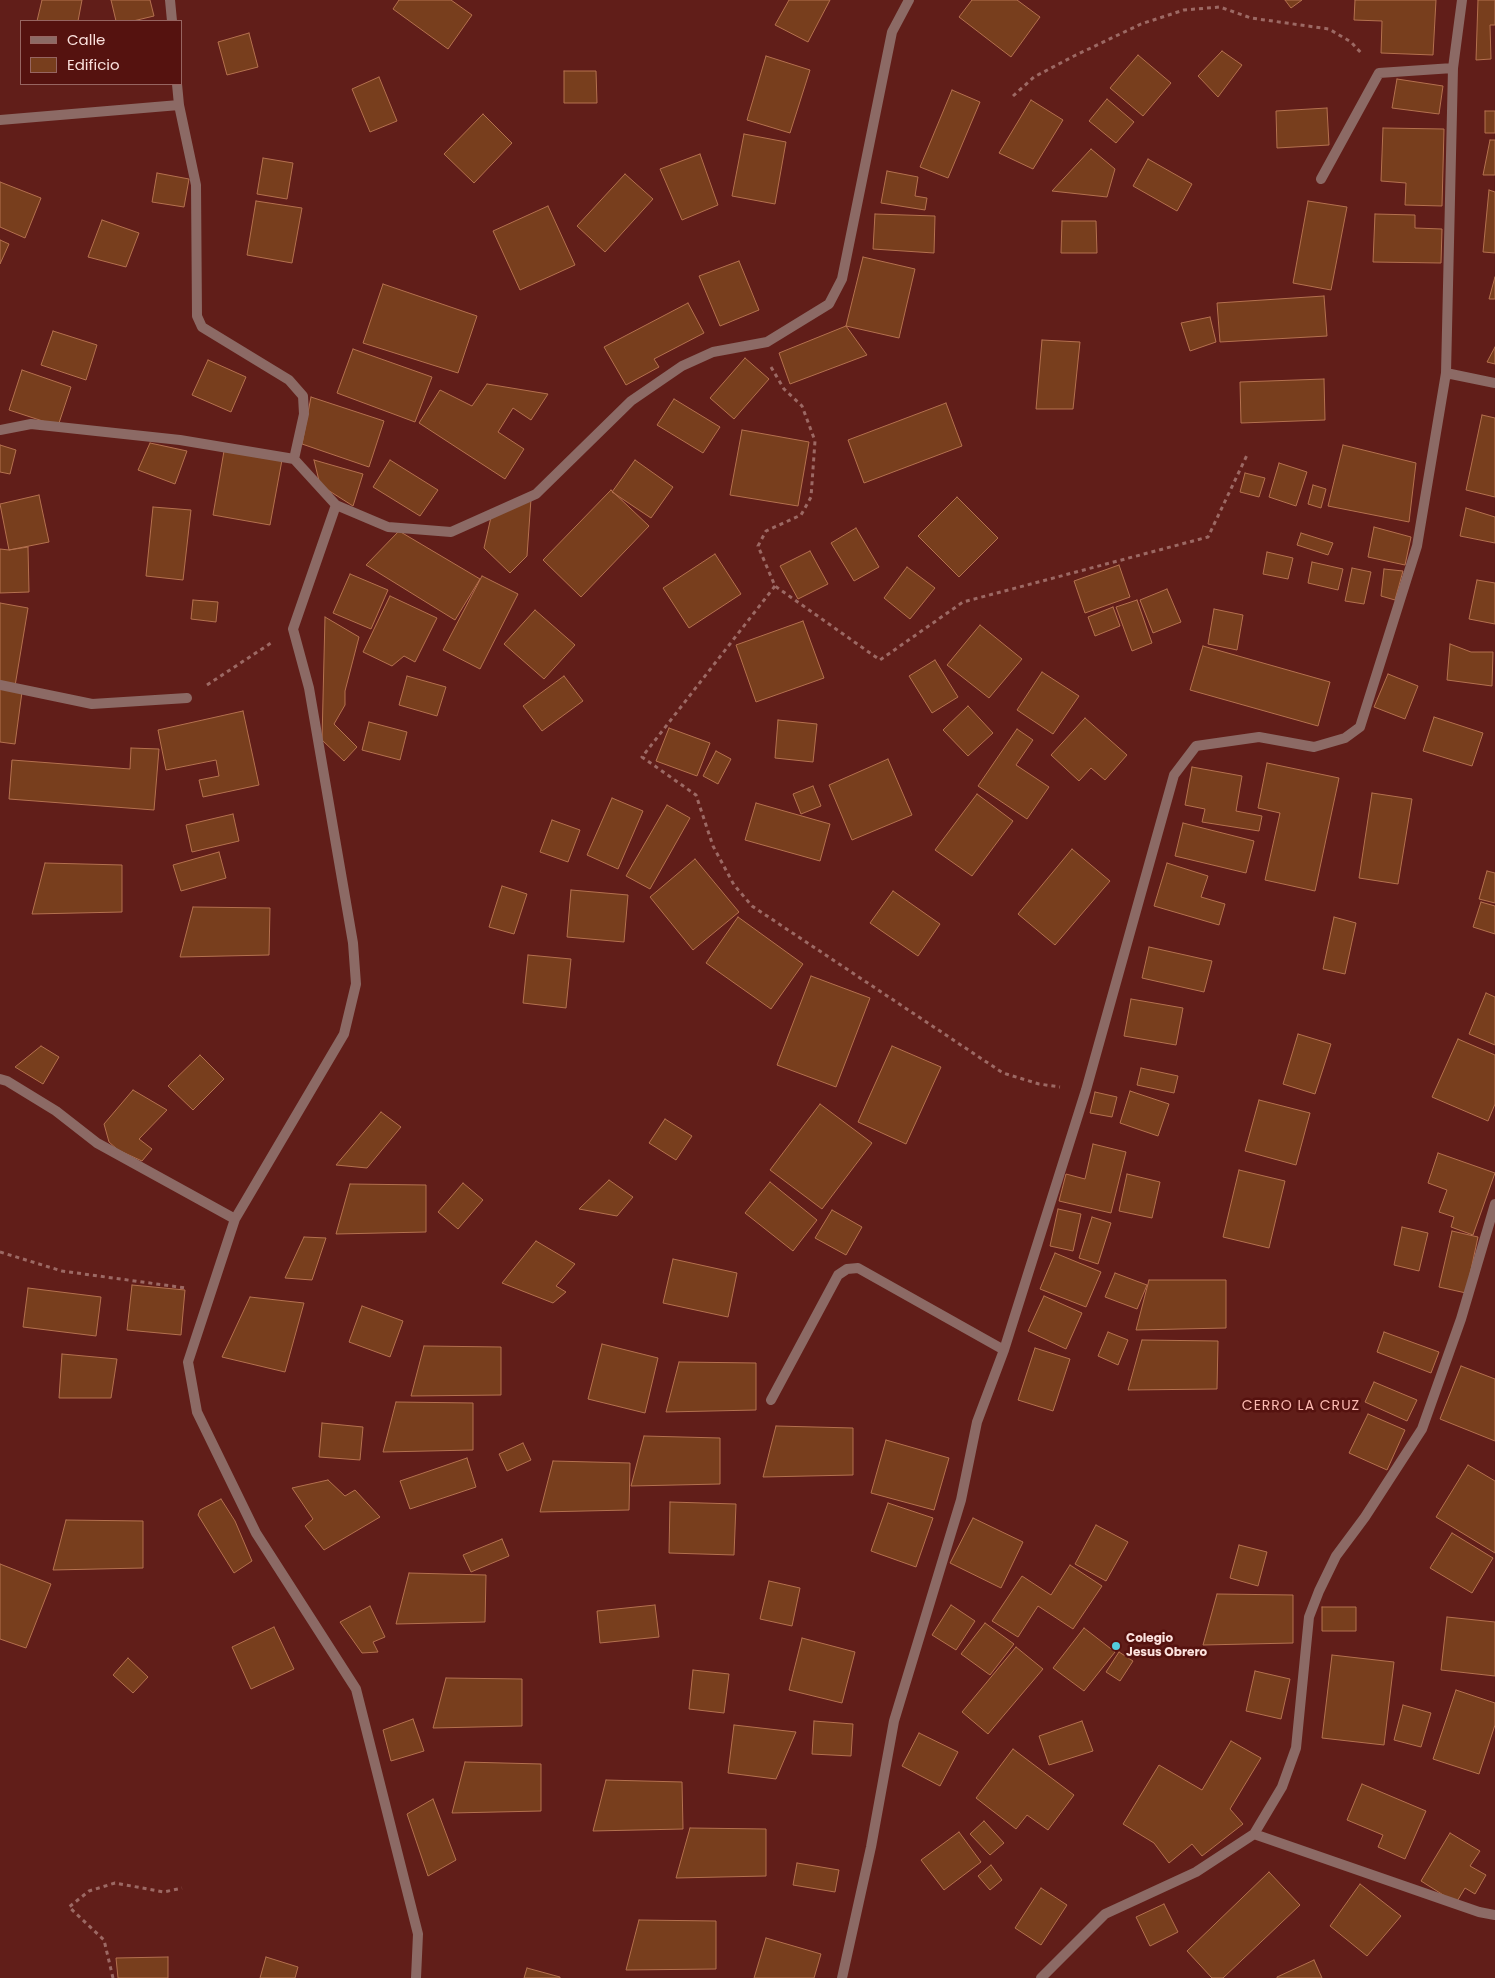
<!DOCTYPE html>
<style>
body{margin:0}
#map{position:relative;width:1495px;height:1978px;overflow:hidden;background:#611e19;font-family:Poppins,sans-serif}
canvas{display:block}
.legend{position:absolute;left:20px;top:20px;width:162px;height:65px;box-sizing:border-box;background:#55120f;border:1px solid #976561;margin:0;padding:6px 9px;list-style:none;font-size:15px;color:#fbe1dd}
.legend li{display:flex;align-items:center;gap:10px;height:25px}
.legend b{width:25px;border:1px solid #976561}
</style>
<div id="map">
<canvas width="1495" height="1978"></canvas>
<ul class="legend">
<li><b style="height:6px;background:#8c6a65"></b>Calle</li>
<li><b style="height:14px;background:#783e1d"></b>Edificio</li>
</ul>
</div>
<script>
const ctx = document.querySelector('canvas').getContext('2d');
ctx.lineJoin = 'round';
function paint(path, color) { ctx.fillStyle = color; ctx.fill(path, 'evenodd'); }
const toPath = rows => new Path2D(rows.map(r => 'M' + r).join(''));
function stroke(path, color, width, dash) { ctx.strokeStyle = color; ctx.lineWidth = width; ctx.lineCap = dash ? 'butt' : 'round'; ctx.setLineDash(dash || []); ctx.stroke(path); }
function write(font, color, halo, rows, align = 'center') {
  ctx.font = font + ' Poppins,sans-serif'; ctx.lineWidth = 5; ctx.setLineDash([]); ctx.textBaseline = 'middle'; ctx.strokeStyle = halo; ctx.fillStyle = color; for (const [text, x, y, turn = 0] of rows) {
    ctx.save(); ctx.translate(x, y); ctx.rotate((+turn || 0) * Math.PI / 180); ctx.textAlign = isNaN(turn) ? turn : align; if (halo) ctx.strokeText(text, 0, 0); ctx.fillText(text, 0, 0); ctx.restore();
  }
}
const building = toPath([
 [42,0,82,0,78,21,37,21,42,0],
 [111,0,150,0,154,16,133,21,116,21,111,0],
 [399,0,451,0,472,15,448,49,393,9,399,0],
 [789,0,830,0,808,42,775,25,789,0],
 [972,0,1017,0,1040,17,1011,57,959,17,972,0],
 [1285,0,1302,0,1291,8,1285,0],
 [1355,0,1436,0,1433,55,1381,53,1382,21,1354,20,1355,0],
 [1478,0,1495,0,1495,25,1490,25,1491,59,1476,60,1478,0],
 [249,33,258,67,227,75,218,42,249,33],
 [1222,51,1242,65,1218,97,1198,76,1222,51],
 [1138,55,1171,83,1143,116,1110,88,1138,55],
 [766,56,810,70,790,133,747,120,766,56],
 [564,71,596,71,597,103,564,103,564,71],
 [379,77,397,121,370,132,352,89,379,77],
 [1397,79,1443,86,1439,114,1392,108,1397,79],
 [952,90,980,102,948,178,920,167,952,90],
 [1107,99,1134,122,1116,143,1089,121,1107,99],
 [1031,100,1063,120,1033,169,999,153,1031,100],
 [1327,108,1329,145,1277,148,1276,111,1327,108],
 [1485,111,1495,111,1495,133,1485,133,1485,111],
 [483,114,512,143,474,183,444,154,483,114],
 [1383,128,1444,129,1442,206,1405,205,1406,183,1381,181,1383,128],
 [744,134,786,142,775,204,732,196,744,134],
 [1490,140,1495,140,1495,175,1483,175,1490,140],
 [1091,149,1115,169,1107,197,1052,191,1091,149],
 [700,154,718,205,682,220,660,169,700,154],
 [263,158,293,163,287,199,257,194,263,158],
 [1148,159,1192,184,1177,211,1133,186,1148,159],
 [887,171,918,177,915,196,927,198,925,210,881,203,887,171],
 [157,173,189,179,184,207,152,202,157,173],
 [625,174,653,199,605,252,577,226,625,174],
 [0,182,41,198,25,238,0,227,0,182],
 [1489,190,1495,192,1495,253,1483,252,1489,190],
 [256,201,302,208,292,263,247,255,256,201],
 [1308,201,1347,207,1331,290,1293,283,1308,201],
 [548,206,575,265,520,290,493,231,548,206],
 [875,214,935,216,934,253,873,249,875,214],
 [1375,214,1415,215,1415,228,1442,229,1441,263,1373,262,1375,214],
 [102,220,139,233,126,267,88,257,102,220],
 [1062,221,1096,221,1097,253,1061,253,1062,221],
 [0,240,9,244,0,264,0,240],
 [863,257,915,269,899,338,846,326,863,257],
 [739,261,759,310,720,326,699,276,739,261],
 [1495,277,1495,299,1489,299,1495,277],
 [383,284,477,316,458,373,363,343,383,284],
 [1324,296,1327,336,1220,342,1217,303,1324,296],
 [688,303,704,333,654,359,659,367,626,385,604,347,688,303],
 [1210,317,1216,342,1190,351,1181,323,1210,317],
 [846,326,867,355,790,384,779,353,846,326],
 [53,331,97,345,86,380,41,365,53,331],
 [1042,340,1080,342,1073,409,1036,409,1042,340],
 [1495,347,1495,364,1487,362,1495,347],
 [353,349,432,377,415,422,337,393,353,349],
 [745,358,769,379,734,419,710,398,745,358],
 [208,360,246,377,231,412,192,395,208,360],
 [22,370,71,387,58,426,9,410,22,370],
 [1324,379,1325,420,1241,423,1240,382,1324,379],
 [487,384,548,394,531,420,513,408,498,432,524,449,505,479,419,423,440,390,472,406,487,384],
 [311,397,384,421,369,467,302,444,311,397],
 [674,399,720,427,703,453,657,425,674,399],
 [946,403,962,446,864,483,848,440,946,403],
 [1482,415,1495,418,1495,497,1466,490,1482,415],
 [742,430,809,442,798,506,730,495,742,430],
 [150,443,187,451,175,484,138,470,150,443],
 [0,445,16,450,10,474,0,472,0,445],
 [1343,445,1416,463,1409,522,1328,506,1343,445],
 [224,451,282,460,270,525,213,515,224,451],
 [314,460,363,474,353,506,320,485,314,460],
 [390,460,438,490,420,516,373,487,390,460],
 [635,460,673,487,651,518,612,492,635,460],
 [1279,463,1307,472,1296,506,1269,497,1279,463],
 [1245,473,1265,478,1259,497,1240,492,1245,473],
 [1313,485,1326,489,1321,508,1308,504,1313,485],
 [611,490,649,526,581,597,543,560,611,490],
 [39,495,49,542,9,550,0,504,39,495],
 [957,497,998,538,959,577,918,536,957,497],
 [531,499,527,556,510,573,484,548,491,517,531,499],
 [153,507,191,510,183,580,146,576,153,507],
 [1466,508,1495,517,1495,543,1460,536,1466,508],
 [1374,527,1411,537,1405,565,1368,557,1374,527],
 [856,528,879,567,854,581,831,543,856,528],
 [399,531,480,579,455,620,366,565,399,531],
 [1301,533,1333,543,1328,555,1297,545,1301,533],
 [28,547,29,592,0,593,0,549,9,550,28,547],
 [810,551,828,584,798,599,780,566,810,551],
 [1267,552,1293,558,1288,579,1263,574,1267,552],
 [715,554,741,594,689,628,663,588,715,554],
 [1312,562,1343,569,1338,590,1308,583,1312,562],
 [1119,565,1130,597,1085,613,1074,581,1119,565],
 [907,567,935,588,910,619,884,598,907,567],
 [1352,568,1371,572,1364,604,1345,601,1352,568],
 [1384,569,1403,571,1395,600,1381,596,1384,569],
 [350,574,388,590,371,629,333,613,350,574],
 [482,576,518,594,480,669,443,650,482,576],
 [1477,580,1495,583,1495,624,1469,619,1477,580],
 [1167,589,1181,622,1153,633,1140,600,1167,589],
 [390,596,437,618,415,662,404,656,392,666,363,652,390,596],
 [193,600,218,602,216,622,191,619,193,600],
 [1137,600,1152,643,1132,651,1116,607,1137,600],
 [0,603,28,608,15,686,0,683,0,603],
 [1113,607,1120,626,1095,636,1088,617,1113,607],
 [1214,609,1243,615,1237,650,1208,644,1214,609],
 [535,610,575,645,544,679,504,644,535,610],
 [325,617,359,637,345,691,345,705,334,724,357,747,344,761,322,740,325,617],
 [803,621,824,678,756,702,736,645,803,621],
 [980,625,1022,659,989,698,947,665,980,625],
 [1450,644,1471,652,1493,652,1492,686,1447,680,1450,644],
 [1203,646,1330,682,1318,726,1190,690,1203,646],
 [935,660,958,697,932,713,909,676,935,660],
 [1042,672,1079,696,1053,734,1017,710,1042,672],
 [1388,674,1418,686,1405,719,1374,707,1388,674],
 [407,676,446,687,437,716,399,705,407,676],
 [564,676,583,701,542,731,523,706,564,676],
 [0,689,22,692,15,744,0,742,0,689],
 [968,706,993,733,968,756,943,730,968,706],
 [243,711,259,785,203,797,199,780,219,776,216,760,166,770,158,730,243,711],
 [1434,717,1483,733,1472,766,1423,751,1434,717],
 [1085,718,1127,755,1105,780,1091,768,1079,781,1051,755,1085,718],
 [778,720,817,724,813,762,775,758,778,720],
 [369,722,407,732,400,760,362,750,369,722],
 [669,728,710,743,697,776,656,761,669,728],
 [1017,729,1033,740,1016,765,1049,787,1027,819,978,786,1017,729],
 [131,748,159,749,154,810,9,799,12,760,130,769,131,748],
 [716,751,731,759,718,784,703,776,716,751],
 [888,759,912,815,852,840,829,785,888,759],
 [1267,763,1339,778,1315,891,1265,880,1280,813,1258,808,1267,763],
 [1192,767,1242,776,1236,811,1262,816,1259,831,1202,822,1205,809,1185,805,1192,767],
 [813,786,821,806,801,814,793,794,813,786],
 [1372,793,1412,799,1398,884,1359,878,1372,793],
 [977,794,1013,821,972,876,935,850,977,794],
 [612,798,643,811,618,869,587,855,612,798],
 [756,803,830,824,820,861,745,840,756,803],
 [667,805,690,818,650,889,626,876,667,805],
 [233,814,239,841,192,852,186,825,233,814],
 [552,820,580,830,568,862,540,852,552,820],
 [1183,823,1254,841,1246,873,1175,856,1183,823],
 [1072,849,1110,881,1055,945,1018,914,1072,849],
 [219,852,226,878,181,891,173,865,219,852],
 [695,859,739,912,693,950,650,897,695,859],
 [45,863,122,865,122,912,32,914,45,863],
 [1167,863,1208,876,1201,897,1225,904,1219,925,1154,906,1167,863],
 [1487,871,1495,873,1495,903,1479,899,1487,871],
 [502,886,527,894,514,934,489,927,502,886],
 [571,890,628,895,624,942,567,937,571,890],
 [893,891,940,924,918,956,870,923,893,891],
 [1481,902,1495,906,1495,934,1473,927,1481,902],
 [193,907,270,908,269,955,180,957,193,907],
 [738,917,803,964,771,1009,706,963,738,917],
 [1334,917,1356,923,1345,974,1323,969,1334,917],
 [1149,947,1212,961,1204,992,1142,978,1149,947],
 [528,955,571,959,566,1008,523,1003,528,955],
 [811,976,870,998,836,1087,777,1065,811,976],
 [1486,993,1495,997,1495,1045,1469,1034,1486,993],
 [1131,999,1183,1008,1176,1045,1124,1036,1131,999],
 [1298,1034,1331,1044,1315,1094,1283,1084,1298,1034],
 [1458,1039,1495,1055,1495,1104,1488,1121,1432,1097,1458,1039],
 [41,1046,59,1057,43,1084,15,1067,41,1046],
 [892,1046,941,1067,906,1144,858,1122,892,1046],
 [200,1055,224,1079,193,1110,168,1086,200,1055],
 [1141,1068,1178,1076,1174,1093,1137,1085,1141,1068],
 [133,1090,167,1110,139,1139,152,1149,142,1161,118,1150,109,1142,104,1124,133,1090],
 [1130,1091,1169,1104,1158,1136,1120,1123,1130,1091],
 [1095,1092,1117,1097,1112,1117,1090,1113,1095,1092],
 [1259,1100,1310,1113,1296,1165,1245,1151,1259,1100],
 [820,1104,872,1143,822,1209,770,1170,820,1104],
 [381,1112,401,1127,367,1168,336,1165,381,1112],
 [665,1119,692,1136,676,1160,649,1143,665,1119],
 [1093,1144,1126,1152,1111,1213,1059,1201,1066,1174,1085,1179,1093,1144],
 [1438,1153,1495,1173,1473,1235,1451,1227,1454,1217,1439,1212,1447,1190,1428,1183,1438,1153],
 [1239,1170,1285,1181,1269,1248,1223,1237,1239,1170],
 [1127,1174,1160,1182,1152,1218,1119,1211,1127,1174],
 [609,1180,633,1197,617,1216,579,1209,609,1180],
 [770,1182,817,1220,793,1251,745,1213,770,1182],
 [463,1183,483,1200,458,1229,438,1212,463,1183],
 [350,1184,426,1185,426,1232,336,1234,350,1184],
 [1058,1209,1081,1214,1073,1251,1050,1246,1058,1209],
 [832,1210,862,1227,846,1255,815,1238,832,1210],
 [1092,1217,1111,1223,1098,1264,1079,1258,1092,1217],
 [1402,1227,1428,1233,1419,1271,1394,1265,1402,1227],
 [1452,1231,1478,1237,1466,1293,1439,1287,1452,1231],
 [304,1237,326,1238,312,1280,285,1278,304,1237],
 [536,1241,575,1264,556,1286,566,1292,553,1303,502,1283,536,1241],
 [1055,1253,1101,1272,1086,1307,1040,1289,1055,1253],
 [673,1259,737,1273,728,1317,663,1303,673,1259],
 [1115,1273,1147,1285,1137,1309,1105,1297,1115,1273],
 [1149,1280,1226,1280,1226,1328,1136,1330,1149,1280],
 [132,1285,185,1290,181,1335,127,1330,132,1285],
 [28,1288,101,1297,96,1336,23,1327,28,1288],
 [1044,1296,1082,1313,1066,1349,1028,1331,1044,1296],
 [250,1297,304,1303,285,1372,222,1357,250,1297],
 [362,1306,403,1321,390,1357,349,1342,362,1306],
 [1108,1332,1128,1340,1118,1365,1098,1356,1108,1332],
 [1384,1332,1439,1352,1431,1373,1377,1352,1384,1332],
 [1142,1340,1218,1341,1217,1389,1128,1390,1142,1340],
 [602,1344,658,1358,645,1413,588,1399,602,1344],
 [424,1346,501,1347,501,1395,411,1396,424,1346],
 [1035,1348,1070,1359,1053,1411,1018,1400,1035,1348],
 [62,1354,117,1359,111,1398,59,1398,62,1354],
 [679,1362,756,1363,756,1410,666,1412,679,1362],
 [1461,1366,1495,1379,1495,1441,1440,1419,1461,1366],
 [1374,1382,1417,1400,1407,1421,1365,1402,1374,1382],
 [396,1402,473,1403,473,1450,383,1452,396,1402],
 [1368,1414,1405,1430,1387,1470,1349,1453,1368,1414],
 [322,1423,363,1427,360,1460,319,1457,322,1423],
 [776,1426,853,1428,853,1475,763,1477,776,1426],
 [644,1436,720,1438,720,1484,631,1486,644,1436],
 [886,1440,949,1458,934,1510,871,1493,886,1440],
 [523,1443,531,1460,507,1471,499,1454,523,1443],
 [467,1458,476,1487,410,1509,400,1481,467,1458],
 [553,1461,630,1463,629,1510,540,1512,553,1461],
 [1468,1465,1495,1481,1495,1553,1436,1517,1468,1465],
 [328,1480,345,1496,355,1490,380,1517,324,1550,305,1526,313,1519,292,1488,328,1480],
 [221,1499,235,1521,252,1561,234,1573,198,1515,200,1510,221,1499],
 [670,1502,736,1504,734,1555,669,1553,670,1502],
 [888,1503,933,1518,916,1567,871,1551,888,1503],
 [973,1518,1023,1542,1001,1588,950,1563,973,1518],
 [66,1520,143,1521,143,1568,53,1570,66,1520],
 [1096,1525,1128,1542,1106,1581,1075,1564,1096,1525],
 [1452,1533,1493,1558,1472,1593,1430,1568,1452,1533],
 [502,1539,509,1556,471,1572,463,1555,502,1539],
 [1239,1545,1267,1552,1258,1586,1230,1578,1239,1545],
 [0,1564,51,1584,26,1648,0,1639,0,1564],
 [1070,1565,1102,1586,1073,1629,1038,1606,1018,1637,992,1621,1022,1576,1051,1595,1070,1565],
 [409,1573,486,1575,485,1622,396,1624,409,1573],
 [769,1581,800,1588,792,1626,760,1619,769,1581],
 [1217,1594,1293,1595,1293,1643,1203,1645,1217,1594],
 [655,1605,659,1637,600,1643,597,1611,655,1605],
 [951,1605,975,1621,956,1650,932,1635,951,1605],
 [370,1606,385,1637,373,1642,378,1652,362,1653,340,1622,370,1606],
 [1322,1607,1356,1607,1356,1631,1322,1631,1322,1607],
 [1447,1617,1495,1622,1495,1676,1441,1670,1447,1617],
 [985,1623,1014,1644,990,1675,961,1654,985,1623],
 [274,1627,294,1669,251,1689,232,1647,274,1627],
 [1084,1628,1115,1652,1084,1691,1053,1668,1084,1628],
 [802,1638,855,1652,842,1703,789,1690,802,1638],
 [1016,1647,1043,1669,988,1734,962,1712,1016,1647],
 [1119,1652,1133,1661,1120,1681,1106,1672,1119,1652],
 [1332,1655,1394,1662,1384,1745,1322,1738,1332,1655],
 [128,1658,148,1677,133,1693,113,1675,128,1658],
 [693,1670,729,1674,724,1713,689,1709,693,1670],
 [1255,1671,1290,1679,1281,1719,1246,1711,1255,1671],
 [446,1678,522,1679,522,1726,433,1728,446,1678],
 [1456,1690,1495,1703,1495,1725,1479,1774,1433,1759,1456,1690],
 [1403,1705,1431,1713,1421,1747,1394,1740,1403,1705],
 [413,1719,424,1751,391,1761,383,1730,413,1719],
 [814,1721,853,1724,851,1756,812,1754,814,1721],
 [1082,1721,1093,1751,1049,1765,1039,1736,1082,1721],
 [734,1725,796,1732,776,1779,728,1773,734,1725],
 [919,1733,958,1752,940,1786,902,1766,919,1733],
 [1231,1741,1261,1758,1230,1809,1243,1824,1202,1856,1192,1844,1169,1863,1154,1843,1123,1824,1159,1765,1202,1790,1231,1741],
 [1013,1749,1074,1795,1048,1830,1027,1815,1016,1829,976,1798,1013,1749],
 [465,1762,541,1764,541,1811,452,1813,465,1762],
 [606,1780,682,1782,683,1829,593,1831,606,1780],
 [1362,1784,1426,1811,1405,1859,1378,1847,1383,1835,1347,1820,1362,1784],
 [433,1799,456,1860,428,1876,407,1814,433,1799],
 [984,1821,1004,1843,990,1855,970,1834,984,1821],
 [690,1828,766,1829,766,1876,676,1878,690,1828],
 [959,1832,981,1862,944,1890,921,1860,959,1832],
 [1450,1833,1480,1851,1470,1866,1486,1875,1475,1894,1465,1888,1456,1903,1421,1881,1450,1833],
 [797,1863,839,1870,835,1892,793,1885,797,1863],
 [991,1865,1002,1880,990,1890,978,1876,991,1865],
 [1269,1872,1300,1905,1223,1978,1212,1978,1187,1951,1269,1872],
 [1360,1884,1401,1916,1367,1956,1330,1926,1360,1884],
 [1041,1888,1067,1905,1041,1945,1015,1928,1041,1888],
 [1164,1904,1178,1932,1150,1946,1136,1917,1164,1904],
 [639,1920,716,1921,716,1969,626,1970,639,1920],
 [766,1938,821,1954,814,1978,754,1978,766,1938],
 [168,1957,168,1978,118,1978,116,1958,168,1957],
 [266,1957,298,1967,295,1978,260,1978,266,1957],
 [1314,1960,1322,1978,1277,1978,1277,1977,1314,1960],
 [527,1968,560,1977,560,1978,524,1978,527,1968]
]);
paint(building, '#783e1d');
stroke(building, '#b4714f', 1);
stroke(toPath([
 [1013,96,1034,77,1074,56,1141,24,1184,10,1220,7,1251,18,1329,29,1351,42,1363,55],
 [771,367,784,389,802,406,815,441,811,497,801,515,766,531,758,546,775,586,880,660,963,602,1208,537,1248,453],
 [775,586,642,757,696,795,713,846,734,885,752,906,1003,1073,1039,1084,1060,1087],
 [207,685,271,643],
 [0,1252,62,1271,186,1288],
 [113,1978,104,1940,69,1907,89,1891,115,1883,164,1892,182,1888]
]), '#9c6964', 3, [4, 4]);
stroke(toPath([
 [170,0,172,21],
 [177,84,179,105,196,185,197,316,202,327,289,380,303,396,304,414,294,459],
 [0,120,179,105],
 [1321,179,1379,73,1453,68],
 [1446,373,1495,383],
 [0,430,31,424,180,440,294,459,336,505,388,527,451,532,536,494,631,401,682,366,713,352,767,342,829,304,842,279,892,32,909,0],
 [336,505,293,629,309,688,353,943,356,984,344,1034,235,1219,188,1362,197,1412,256,1533,356,1689,418,1934,416,1978],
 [0,685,92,704,187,698],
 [0,1079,7,1081,56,1111,97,1143,235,1219],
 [771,1400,838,1275,847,1269,858,1268,1004,1350],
 [1254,1834,1479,1912,1495,1915],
 [842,1978,871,1847,894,1721,961,1500,977,1422,1004,1350,1086,1090,1174,775,1196,746,1259,737,1314,747,1345,738,1360,727,1417,546,1446,373,1453,68,1462,0],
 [1041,1978,1105,1914,1196,1872,1254,1834,1282,1787,1296,1748,1309,1617,1319,1591,1336,1556,1365,1517,1422,1429,1461,1319,1495,1204]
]), '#8c6a65', 10);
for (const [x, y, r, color] of [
 [1116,1646,5,"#53cbdb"]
]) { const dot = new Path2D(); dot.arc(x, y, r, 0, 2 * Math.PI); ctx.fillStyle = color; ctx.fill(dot); stroke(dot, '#55120f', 2); }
write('bold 12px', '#fbe1dd', '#55120f', [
 ["Colegio",1126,1639],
 ["Jesus Obrero",1126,1653]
], 'left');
ctx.letterSpacing = '1px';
write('14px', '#fbb9b0', '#55120f', [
 ["CERRO LA CRUZ",1301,1406]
]);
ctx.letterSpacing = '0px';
</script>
